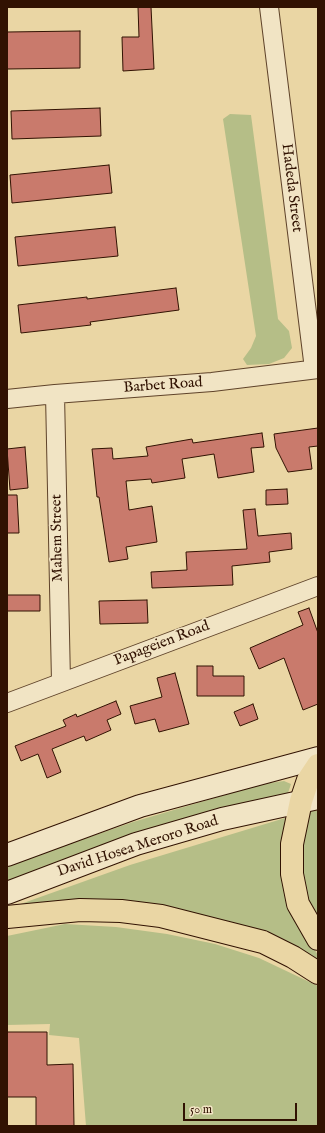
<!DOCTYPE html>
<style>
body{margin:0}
#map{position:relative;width:325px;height:1133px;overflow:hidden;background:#ead6a4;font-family:"IM FELL English",serif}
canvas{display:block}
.frame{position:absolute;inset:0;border:8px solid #311202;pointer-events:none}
.scale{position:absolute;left:183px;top:1103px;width:114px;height:18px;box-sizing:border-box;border:2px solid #311202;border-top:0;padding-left:5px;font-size:12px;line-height:14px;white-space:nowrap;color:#311202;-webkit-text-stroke:3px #f1e4c4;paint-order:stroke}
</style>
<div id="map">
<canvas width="325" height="1133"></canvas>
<div class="frame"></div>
<div class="scale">50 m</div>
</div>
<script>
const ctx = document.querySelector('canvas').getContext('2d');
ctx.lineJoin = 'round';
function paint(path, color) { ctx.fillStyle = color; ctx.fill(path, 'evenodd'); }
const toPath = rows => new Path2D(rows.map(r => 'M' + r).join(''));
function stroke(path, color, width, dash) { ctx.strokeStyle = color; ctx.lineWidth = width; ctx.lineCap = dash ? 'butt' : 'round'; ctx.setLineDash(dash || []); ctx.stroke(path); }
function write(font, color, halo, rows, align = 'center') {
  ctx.font = font + ' "IM FELL English",serif'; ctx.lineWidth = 3; ctx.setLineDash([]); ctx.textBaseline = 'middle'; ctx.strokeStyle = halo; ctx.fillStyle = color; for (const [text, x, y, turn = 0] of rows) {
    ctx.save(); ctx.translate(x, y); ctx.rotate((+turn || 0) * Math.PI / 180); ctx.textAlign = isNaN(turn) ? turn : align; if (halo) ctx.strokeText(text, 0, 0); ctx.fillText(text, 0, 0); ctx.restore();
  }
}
paint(toPath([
 [230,114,251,115,278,319,289,331,292,348,284,358,269,364,247,365,243,359,251,348,256,336,223,119],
 [284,781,291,784,288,793,254,801,7,883,7,867,52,850,133,822,262,784],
 [318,810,318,923,305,900,300,862,303,813],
 [285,818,284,838,311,944,318,955,318,964,282,944,15,906,130,865],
 [65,924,116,927,167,934,215,944,259,958,318,986,318,1126,86,1126,79,1038,49,1035,50,1024,7,1025,7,936]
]), '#b5be87');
const building = toPath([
 [138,7,151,7,154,69,123,71,122,37,139,37,138,7],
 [80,31,80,68,7,69,7,32,80,31],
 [100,108,101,136,12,139,11,111,100,108],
 [109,165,112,193,12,203,10,175,109,165],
 [115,227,118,256,18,266,15,237,115,227],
 [176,288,179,310,90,322,91,325,21,333,18,305,87,297,87,299,176,288],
 [318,428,318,446,309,447,312,469,288,472,276,448,274,434,318,428],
 [262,433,264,447,251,448,254,472,218,478,214,454,182,459,185,478,152,483,151,479,126,481,129,510,152,506,157,542,126,547,128,559,109,562,99,497,97,497,92,449,112,448,113,459,148,456,146,447,192,439,193,443,262,433],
 [25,447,28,488,10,490,7,449,25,447],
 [287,489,288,504,266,505,266,490,287,489],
 [7,495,17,495,19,533,7,533,7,495],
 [255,509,258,536,291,533,292,549,269,552,270,562,232,566,233,585,152,588,151,572,187,570,186,552,247,549,243,510,255,509],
 [7,595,40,595,40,611,7,611,7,595],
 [147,600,148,623,100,624,99,601,147,600],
 [309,608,318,633,318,704,303,710,284,658,259,669,250,648,303,625,298,612,309,608],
 [197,666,213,666,213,676,244,676,244,696,197,696,197,666],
 [175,673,189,724,159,732,155,719,135,724,130,706,162,697,157,678,175,673],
 [116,701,121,714,107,720,111,730,86,741,84,736,52,749,61,772,47,778,38,754,21,761,15,746,66,726,63,720,76,714,77,717,116,701],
 [253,704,258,719,240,726,234,712,253,704],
 [7,1032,47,1032,47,1065,73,1064,74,1126,36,1126,36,1097,7,1097,7,1032]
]);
paint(building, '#c97a6c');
stroke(building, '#311202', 1);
const minor = toPath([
 [269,7,314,369],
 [55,394,61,682],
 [7,399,55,394,212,382,318,369],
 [7,703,318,586]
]);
const secondary = toPath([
 [7,855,140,806,318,758],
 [7,893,136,844,222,819,318,798]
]);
const primary = toPath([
 [318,765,308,780,301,801,292,844,292,874,298,904,318,939],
 [7,917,80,910,121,911,161,916,263,942,293,957,318,973]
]);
stroke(minor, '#5f432a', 20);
stroke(secondary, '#311202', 24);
stroke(primary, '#311202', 24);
stroke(minor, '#f1e4c4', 18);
stroke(secondary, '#f1e4c4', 22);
stroke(primary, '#ead6a4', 22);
write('15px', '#311202', '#f1e4c4', [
 ["Hadeda Street",291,188,83],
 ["Barbet Road",163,386,-4],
 ["Mahem Street",58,538,-91],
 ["Papageien Road",162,644,-21],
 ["David Hosea Meroro Road",138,847,-18]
]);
</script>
